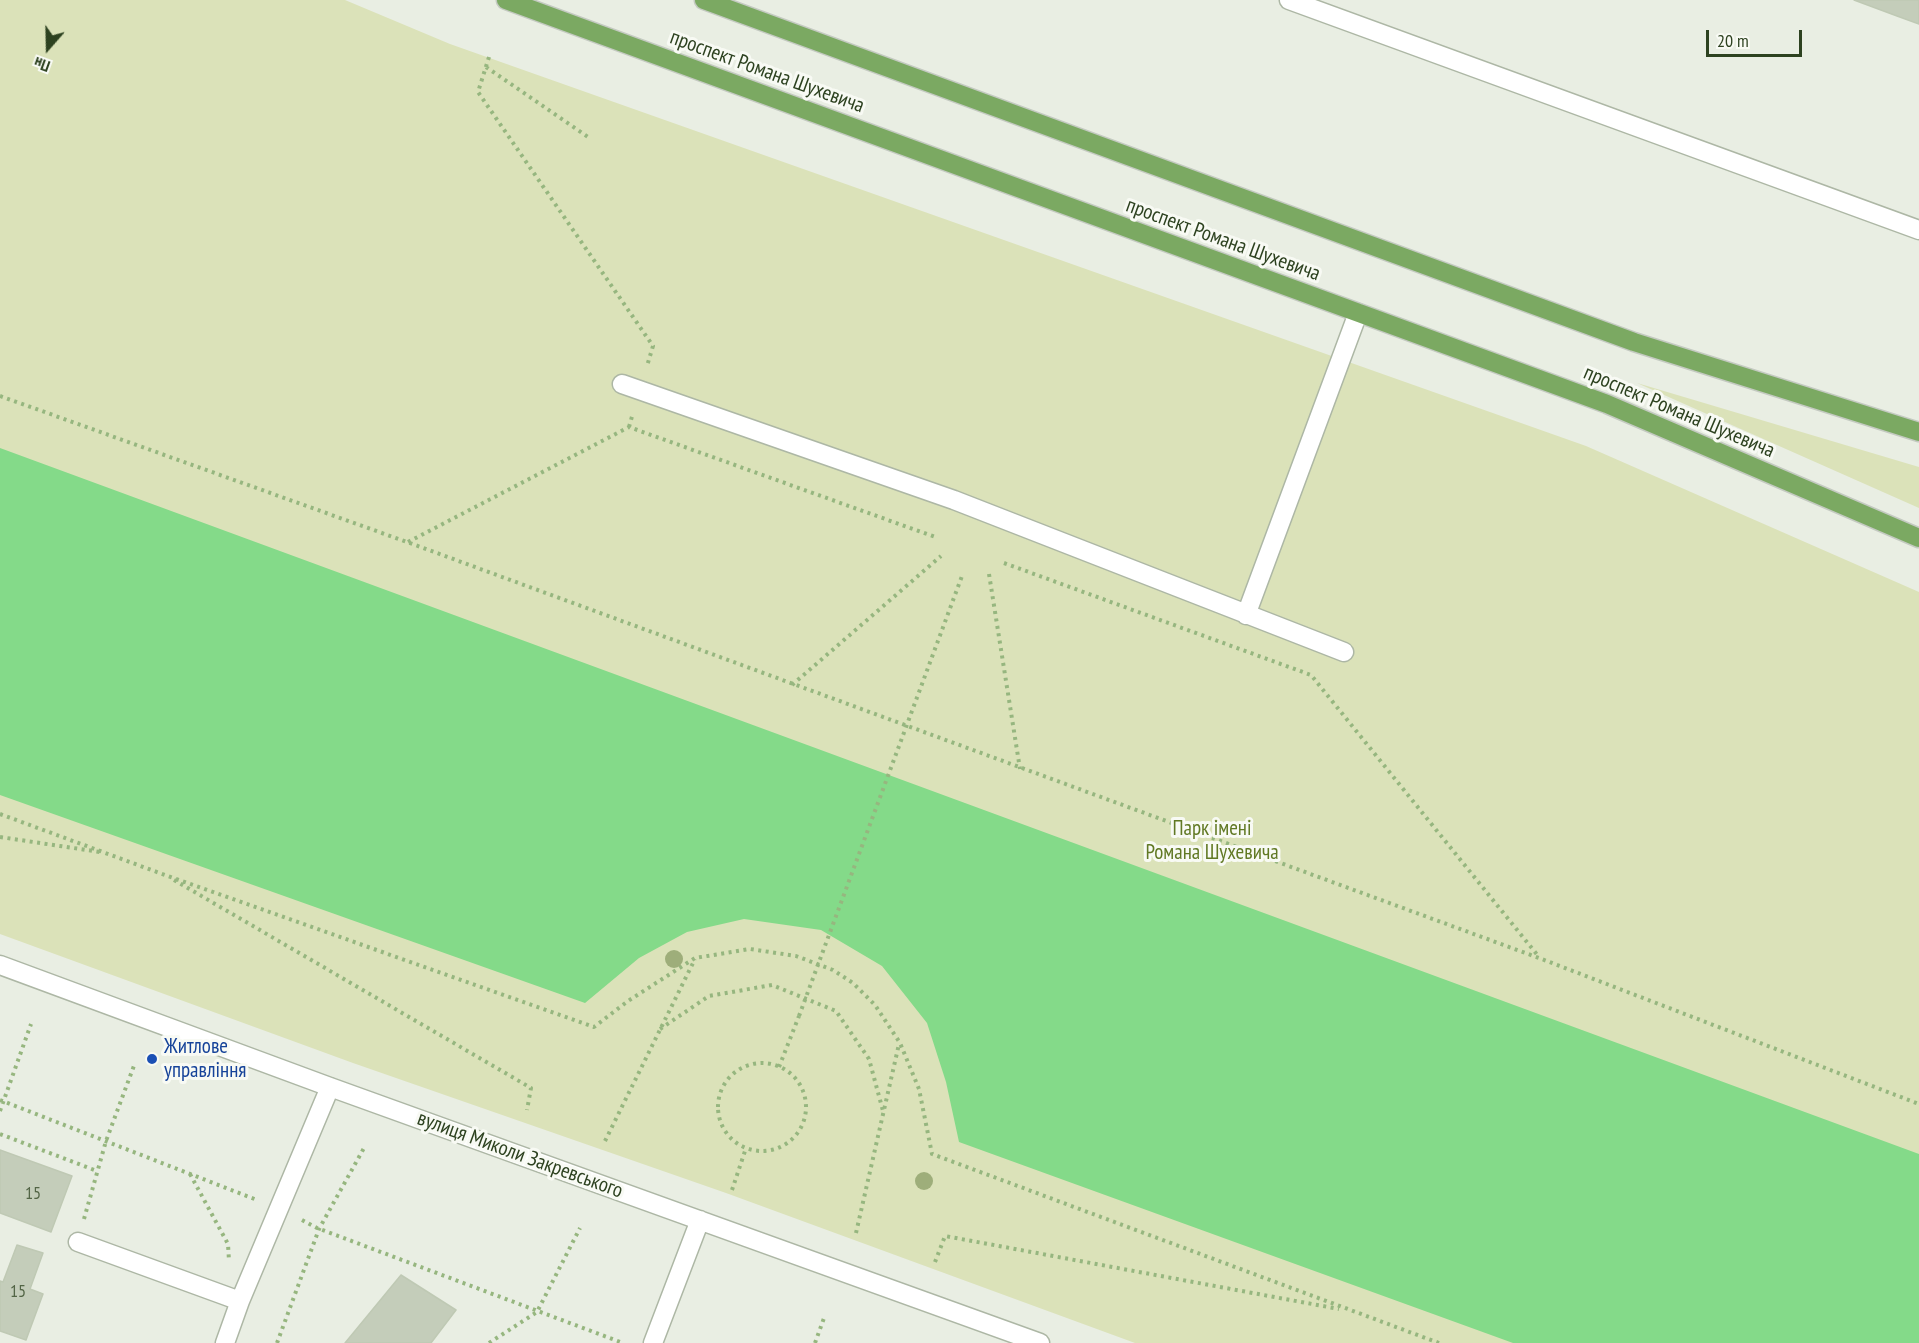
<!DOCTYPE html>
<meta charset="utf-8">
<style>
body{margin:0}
#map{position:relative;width:1919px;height:1343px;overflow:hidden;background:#e9eee3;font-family:"PT Sans Narrow",sans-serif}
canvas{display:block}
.north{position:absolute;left:18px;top:18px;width:60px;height:60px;-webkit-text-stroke:4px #f8faf4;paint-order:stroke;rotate:200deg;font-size:16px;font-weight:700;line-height:24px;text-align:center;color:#2d4220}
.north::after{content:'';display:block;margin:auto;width:21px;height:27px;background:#2d4220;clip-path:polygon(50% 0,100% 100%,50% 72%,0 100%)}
.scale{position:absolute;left:1706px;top:30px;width:96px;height:27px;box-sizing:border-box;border:3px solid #2d4220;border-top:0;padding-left:8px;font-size:18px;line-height:21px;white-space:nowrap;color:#2d4220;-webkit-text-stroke:4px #f8faf4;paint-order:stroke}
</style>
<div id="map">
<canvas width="1919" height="1343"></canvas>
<div class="north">Пн</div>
<div class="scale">20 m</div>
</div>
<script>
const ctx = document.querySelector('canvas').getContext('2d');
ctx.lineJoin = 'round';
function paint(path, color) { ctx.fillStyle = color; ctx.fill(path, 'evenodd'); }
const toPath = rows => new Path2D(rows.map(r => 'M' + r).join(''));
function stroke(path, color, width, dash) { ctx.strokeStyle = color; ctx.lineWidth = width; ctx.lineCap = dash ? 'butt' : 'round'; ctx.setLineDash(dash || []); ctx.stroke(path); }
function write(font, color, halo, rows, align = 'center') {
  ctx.font = font + ' "PT Sans Narrow",sans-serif'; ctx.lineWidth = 6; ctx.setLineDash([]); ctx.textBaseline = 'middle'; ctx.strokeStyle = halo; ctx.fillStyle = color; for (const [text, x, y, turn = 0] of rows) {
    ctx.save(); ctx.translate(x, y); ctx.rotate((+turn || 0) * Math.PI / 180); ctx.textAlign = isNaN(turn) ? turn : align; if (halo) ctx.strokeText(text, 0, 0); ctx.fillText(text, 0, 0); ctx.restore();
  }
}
paint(toPath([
 [0,0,345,0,450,44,1586,446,1919,592,1919,1343,1135,1343,726,1193,353,1063,0,934],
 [1637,383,1919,467,1919,508]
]), '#dbe2b9');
paint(toPath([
 [0,448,1919,1154,1919,1343,1513,1343,959,1142,946,1082,927,1023,882,966,821,930,744,919,687,932,639,958,585,1003,0,795]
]), '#84da89');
const building = toPath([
 [1854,0,1919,0,1919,24,1897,16,1854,0],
 [0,1150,72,1176,51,1232,0,1213,0,1150],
 [17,1245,43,1253,30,1289,43,1294,26,1340,0,1331,0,1281,3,1282,17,1245],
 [401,1275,456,1310,431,1343,345,1343,401,1275]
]);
paint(building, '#c4cdba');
stroke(building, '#bfc9b4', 1.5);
const minor = toPath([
 [1289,0,1919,230],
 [622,384,954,500,1344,652],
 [1246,615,1358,313],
 [0,965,330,1087,1040,1343],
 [78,1242,240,1301],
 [225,1343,240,1301,330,1087],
 [653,1343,700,1220]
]);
const major = toPath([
 [506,0,1607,404,1919,538],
 [704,0,1634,342,1919,432]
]);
stroke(minor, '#adb7a5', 21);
stroke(major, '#c4cac1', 21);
stroke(toPath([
 [489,57,478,92,653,346,647,366],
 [486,67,588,137],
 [0,396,407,542,1539,958,1919,1104],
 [629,427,633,413],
 [408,542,629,427,938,538],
 [1004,563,1311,675,1539,957],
 [989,574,1020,769],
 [792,685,941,556],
 [0,814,165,875,594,1027,628,1001,695,958,750,949,796,956,833,970,853,983,875,1005,900,1043,919,1089,932,1154,1439,1343],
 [0,837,100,852],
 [174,880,531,1088,527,1110],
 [660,1029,709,996,772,985,836,1011,869,1059,883,1111],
 '718 1107a44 44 0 1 1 88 0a44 44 0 1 1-88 0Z',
 [779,1067,799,1016],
 [0,1100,257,1200],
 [0,1111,31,1024],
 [0,1134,97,1171],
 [605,1141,695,959],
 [190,1174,228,1244,229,1261],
 [732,1190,746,1148],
 [84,1219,106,1141,135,1063],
 [302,1220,317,1228,623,1343],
 [856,1233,899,1044],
 [935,1262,945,1236,1339,1309],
 [277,1343,319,1229,364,1148],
 [489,1343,537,1312,580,1228],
 [815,1343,824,1318]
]), '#96b67f', 4, [3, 4.5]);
stroke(minor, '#fff', 18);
stroke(major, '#7ba962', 18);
stroke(toPath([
 [799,1016,962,576]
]), '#96b67f', 4, [3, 4.5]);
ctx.fillStyle = '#9eae7a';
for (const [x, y] of [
 [674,959],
 [924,1181]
]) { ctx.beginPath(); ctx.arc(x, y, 9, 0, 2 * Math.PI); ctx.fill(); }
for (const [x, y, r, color] of [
 [152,1059,6,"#1a4fb4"]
]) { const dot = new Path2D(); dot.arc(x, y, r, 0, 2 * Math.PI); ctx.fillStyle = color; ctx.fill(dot); stroke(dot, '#f8faf4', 2); }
write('18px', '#536546', null, [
 ["15",33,1194],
 ["15",18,1292]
]);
write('21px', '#2d4220', '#f8faf4', [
 ["проспект Романа Шухевича",767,72,20],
 ["проспект Романа Шухевича",1223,240,20],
 ["проспект Романа Шухевича",1679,412,23],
 ["вулиця Миколи Закревського",520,1155,20]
]);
write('21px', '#617924', '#f8faf4', [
 ["Парк імені",1212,829],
 ["Романа Шухевича",1212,853]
]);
write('21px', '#164399', '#f8faf4', [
 ["Житлове",164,1047],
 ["управління",164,1071]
], 'left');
</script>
